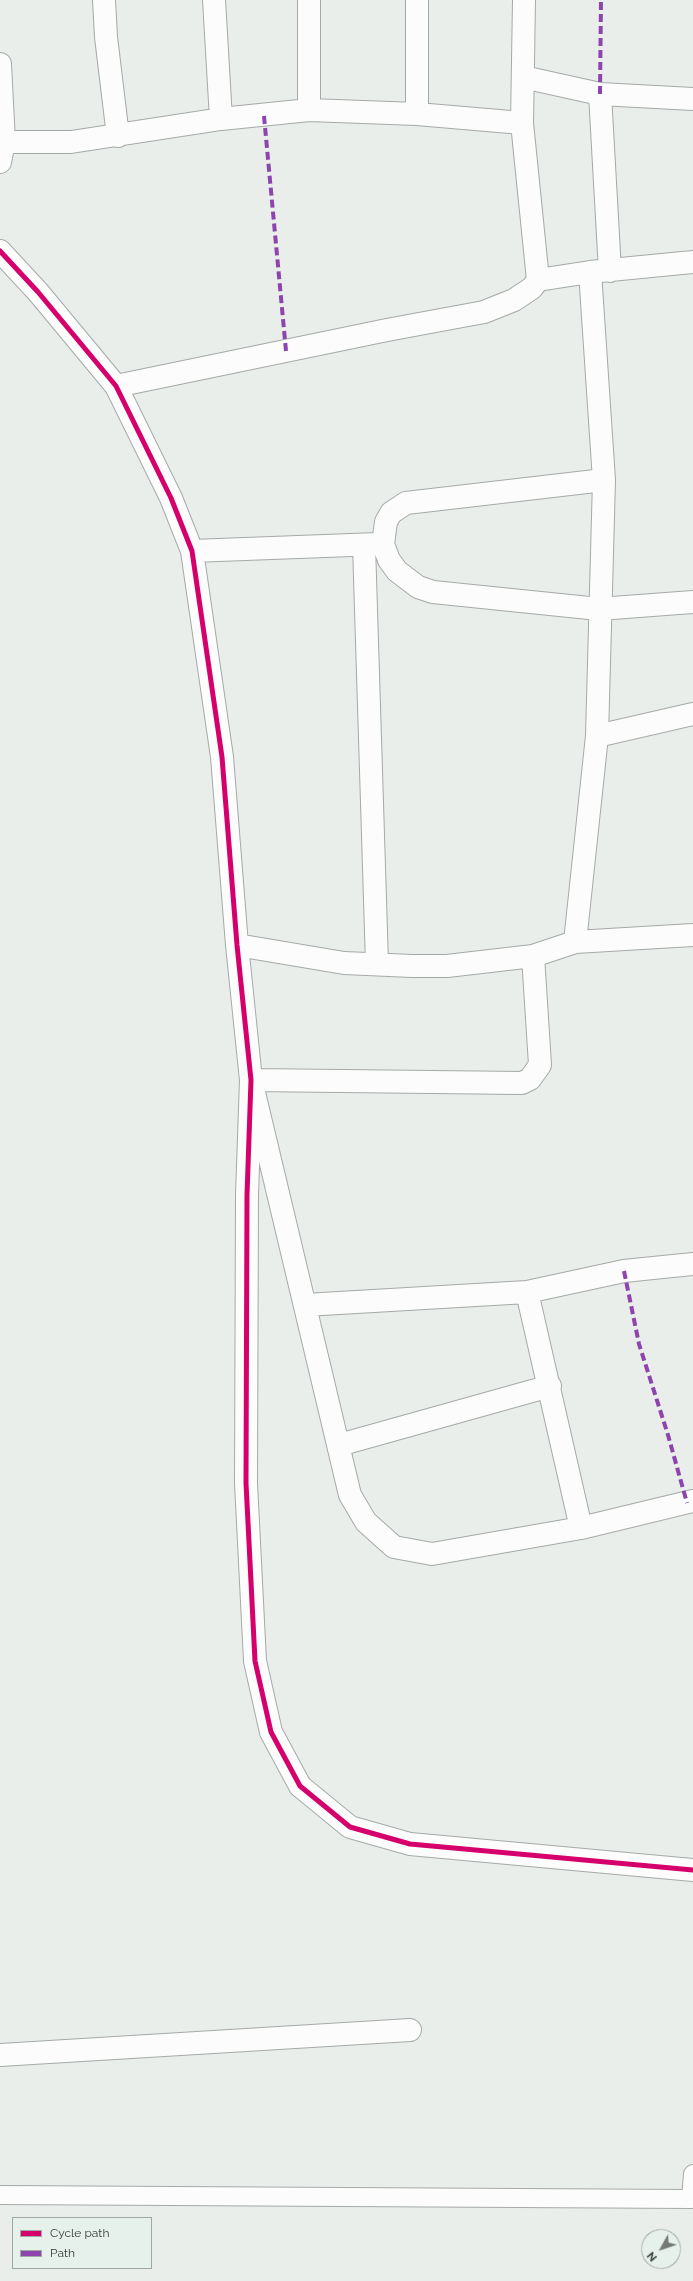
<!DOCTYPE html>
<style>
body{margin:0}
#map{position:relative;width:693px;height:2281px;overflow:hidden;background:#e9eeeb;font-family:Raleway,sans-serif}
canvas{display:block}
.legend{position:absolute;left:12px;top:2217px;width:140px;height:52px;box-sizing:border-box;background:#e6f1eb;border:1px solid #a0a8a3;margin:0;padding:5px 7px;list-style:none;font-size:12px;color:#363b38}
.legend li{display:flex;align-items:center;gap:8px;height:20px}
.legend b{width:20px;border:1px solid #a0a8a3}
.north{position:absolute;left:641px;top:2229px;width:40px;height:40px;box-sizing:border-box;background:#e6f1eb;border:1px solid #a0a8a3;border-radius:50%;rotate:230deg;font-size:11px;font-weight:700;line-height:16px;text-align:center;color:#363b38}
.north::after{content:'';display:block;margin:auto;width:14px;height:18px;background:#757a77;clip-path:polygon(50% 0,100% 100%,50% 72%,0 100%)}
</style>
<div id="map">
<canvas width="693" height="2281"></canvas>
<ul class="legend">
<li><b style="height:5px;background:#d6006c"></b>Cycle path</li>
<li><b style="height:5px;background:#8e44ad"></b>Path</li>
</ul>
<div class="north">N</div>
</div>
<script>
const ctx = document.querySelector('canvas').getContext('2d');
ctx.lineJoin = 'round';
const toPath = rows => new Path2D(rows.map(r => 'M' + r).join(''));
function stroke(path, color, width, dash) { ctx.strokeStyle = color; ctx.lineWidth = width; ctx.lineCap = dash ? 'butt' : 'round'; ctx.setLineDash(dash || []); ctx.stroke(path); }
const lane = toPath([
 [0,2195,691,2199,693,2174]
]);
const street = toPath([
 [104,0,106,37,118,136],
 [214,0,221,119],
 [309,0,309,110],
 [417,0,417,114],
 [524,0,522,123,538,280],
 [0,64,4,142,0,162],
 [523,77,600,94,693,99],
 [600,94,610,271],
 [4,142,71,142,221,119,309,110,417,114,522,123],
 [0,251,38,292,116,386,171,498,192,551,222,757,237,945,251,1080,247,1195,246,1483,255,1661,271,1732,300,1786,350,1827,410,1844,693,1870],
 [590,272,604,480,597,736,575,942,533,956,540,1065,530,1079,522,1083,251,1080,350,1495,366,1522,394,1547,432,1554,581,1528,693,1501],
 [116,386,387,330,484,312,514,300,532,288,538,280,590,272,693,262],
 [604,480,406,503,391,513,386,522,383,544,389,560,397,571,418,587,433,592,599,609,693,602],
 [364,545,377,964],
 [192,551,378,544],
 [597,736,693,714],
 [575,942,693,935],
 [237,945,344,963,412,966,447,966,533,956],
 [527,1292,581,1528],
 [305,1305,527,1292,624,1271,693,1264],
 [339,1445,550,1386],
 [0,2055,410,2030]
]);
stroke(lane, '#a5aaa7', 20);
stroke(street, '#a5aaa7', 24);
stroke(lane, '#fcfcfc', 18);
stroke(street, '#fcfcfc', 22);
stroke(toPath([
 [600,94,601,0],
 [264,116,286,351],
 [624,1271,639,1344,668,1435,687,1503]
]), '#8e44ad', 4, [8, 4]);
stroke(toPath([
 [0,251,38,292,116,386,171,498,192,551,222,757,237,945,251,1080,247,1195,246,1483,255,1661,271,1732,300,1786,350,1827,410,1844,693,1870]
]), '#d6006c', 5);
</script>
